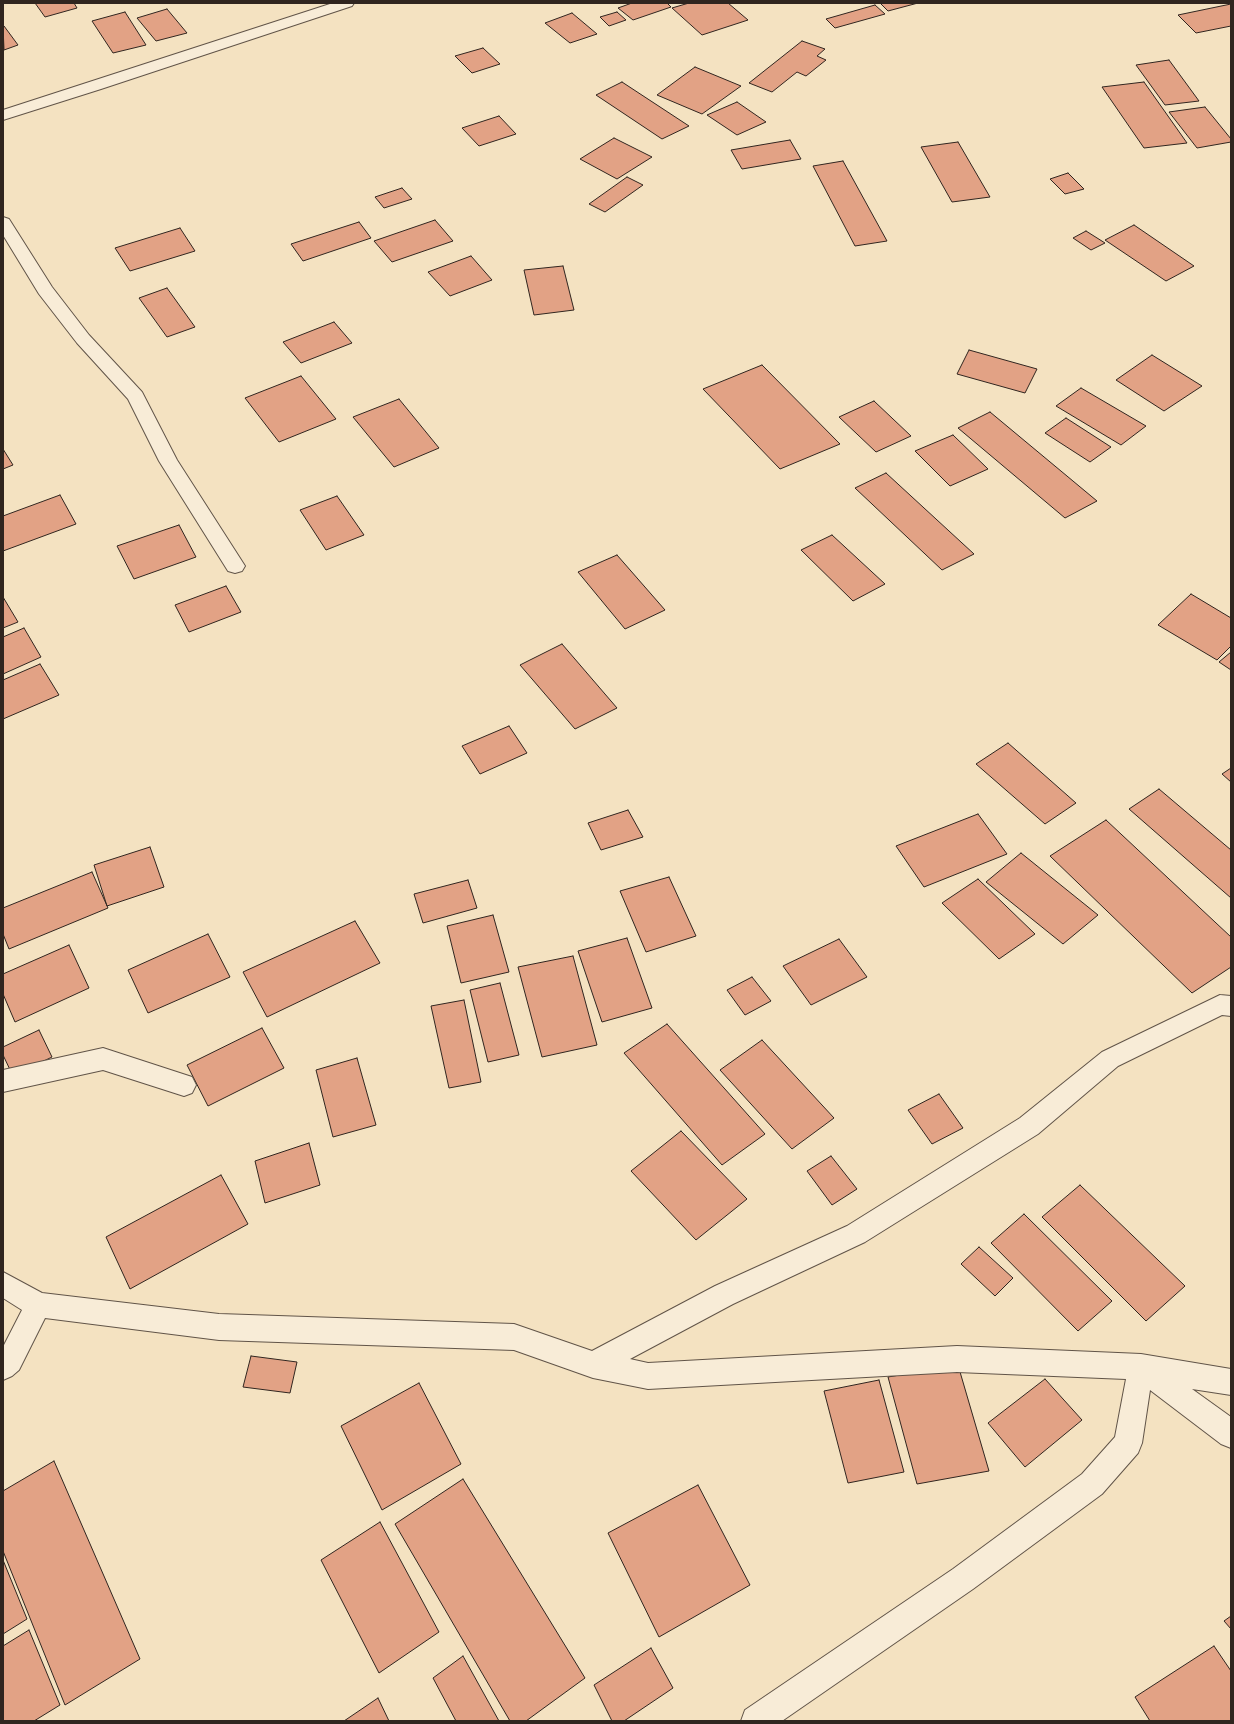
<!DOCTYPE html>
<style>
body{margin:0}
#map{position:relative;width:1234px;height:1724px;overflow:hidden;background:#f4e2c1;font-family:"IM FELL French Canon",serif}
canvas{display:block}
.frame{position:absolute;inset:0;border:4px solid #30251f;pointer-events:none}
</style>
<div id="map">
<canvas width="1234" height="1724"></canvas>
<div class="frame"></div>
</div>
<script>
const ctx = document.querySelector('canvas').getContext('2d');
ctx.lineJoin = 'round';
function paint(path, color) { ctx.fillStyle = color; ctx.fill(path, 'evenodd'); }
const toPath = rows => new Path2D(rows.map(r => 'M' + r).join(''));
function stroke(path, color, width, dash) { ctx.strokeStyle = color; ctx.lineWidth = width; ctx.lineCap = dash ? 'butt' : 'round'; ctx.setLineDash(dash || []); ctx.stroke(path); }
const building = toPath([
 [35,3,74,3,77,8,45,17,35,3],
 [632,3,667,3,671,7,633,20,618,8,632,3],
 [689,3,728,3,748,20,702,35,672,8,689,3],
 [880,3,918,3,888,11,880,3],
 [1231,4,1231,26,1196,33,1178,15,1231,4],
 [875,5,885,14,835,28,826,19,875,5],
 [167,9,187,33,156,41,137,18,167,9],
 [125,12,146,45,113,53,92,21,125,12],
 [617,12,626,20,609,26,600,17,617,12],
 [572,13,597,34,570,43,545,23,572,13],
 [3,26,4,26,18,45,4,50,3,26],
 [802,41,825,49,817,56,826,60,806,76,797,72,772,92,749,83,802,41],
 [483,48,500,64,472,73,455,56,483,48],
 [1169,60,1199,101,1165,105,1136,65,1169,60],
 [695,67,741,86,702,114,657,95,695,67],
 [622,82,689,126,662,139,596,95,622,82],
 [1144,82,1187,143,1144,148,1102,87,1144,82],
 [737,102,766,122,737,135,707,115,737,102],
 [1205,107,1231,139,1231,142,1197,148,1169,112,1205,107],
 [499,116,516,134,479,146,462,128,499,116],
 [614,138,652,157,617,179,580,159,614,138],
 [790,140,801,159,742,169,731,150,790,140],
 [958,142,990,197,952,202,921,147,958,142],
 [843,161,887,241,855,246,813,166,843,161],
 [1068,173,1084,189,1065,194,1050,179,1068,173],
 [627,177,643,185,605,212,589,204,627,177],
 [402,188,412,199,384,208,375,197,402,188],
 [435,220,453,241,392,262,374,241,435,220],
 [359,222,371,238,303,261,291,244,359,222],
 [1134,225,1194,266,1166,281,1105,240,1134,225],
 [180,228,195,251,130,271,115,248,180,228],
 [1086,231,1105,243,1091,250,1073,238,1086,231],
 [471,256,492,280,450,296,428,272,471,256],
 [563,266,574,310,534,315,524,270,563,266],
 [167,288,195,327,167,337,139,298,167,288],
 [334,322,352,343,301,363,283,342,334,322],
 [969,350,1037,369,1025,393,957,374,969,350],
 [1152,355,1202,386,1164,411,1116,380,1152,355],
 [762,365,840,444,780,469,703,389,762,365],
 [301,376,336,419,279,442,245,398,301,376],
 [1081,388,1146,426,1121,445,1056,406,1081,388],
 [399,399,439,448,394,467,353,417,399,399],
 [874,401,911,436,876,452,839,417,874,401],
 [990,412,1097,501,1065,518,958,428,990,412],
 [1066,418,1111,447,1090,462,1045,433,1066,418],
 [953,435,988,469,950,486,915,451,953,435],
 [3,449,13,465,3,469,3,449],
 [886,473,974,554,942,570,855,488,886,473],
 [60,495,76,524,3,551,3,516,60,495],
 [337,496,364,535,326,550,300,510,337,496],
 [179,525,196,557,134,579,117,546,179,525],
 [832,535,885,584,853,601,801,550,832,535],
 [617,555,665,610,625,629,578,572,617,555],
 [226,586,241,612,189,632,175,605,226,586],
 [1191,594,1231,618,1231,646,1217,660,1158,625,1191,594],
 [3,597,18,622,3,628,3,597],
 [24,628,41,657,3,674,3,637,24,628],
 [562,644,617,708,575,729,520,665,562,644],
 [1231,652,1231,670,1219,662,1231,652],
 [40,664,59,695,3,719,3,680,40,664],
 [509,726,527,753,480,774,462,746,509,726],
 [1008,743,1076,803,1045,824,976,764,1008,743],
 [1231,768,1231,782,1222,774,1231,768],
 [1159,789,1231,850,1231,898,1129,809,1159,789],
 [628,810,643,837,601,850,588,823,628,810],
 [978,814,1007,854,924,887,896,846,978,814],
 [1106,820,1231,937,1231,967,1192,993,1050,856,1106,820],
 [150,847,164,887,107,906,94,865,150,847],
 [1021,853,1098,915,1063,944,986,882,1021,853],
 [92,872,108,908,9,949,3,934,3,908,92,872],
 [669,877,696,936,646,952,620,891,669,877],
 [978,879,1035,934,999,959,942,903,978,879],
 [468,880,477,908,423,923,414,894,468,880],
 [493,915,509,972,461,983,447,926,493,915],
 [355,921,380,963,267,1017,243,972,355,921],
 [208,934,230,977,148,1013,128,970,208,934],
 [627,938,652,1008,602,1022,578,951,627,938],
 [839,939,867,977,811,1005,783,966,839,939],
 [69,945,89,988,15,1022,3,994,3,974,69,945],
 [573,956,597,1045,542,1057,518,967,573,956],
 [752,977,771,1001,745,1015,727,990,752,977],
 [500,983,519,1055,488,1062,470,990,500,983],
 [464,1000,481,1082,449,1088,431,1006,464,1000],
 [667,1024,765,1134,722,1165,624,1053,667,1024],
 [262,1028,284,1068,208,1106,187,1065,262,1028],
 [39,1030,52,1057,13,1076,3,1055,3,1047,39,1030],
 [762,1040,834,1118,792,1149,720,1070,762,1040],
 [357,1058,376,1125,333,1137,316,1070,357,1058],
 [939,1094,963,1128,932,1144,908,1110,939,1094],
 [681,1131,747,1199,696,1240,631,1171,681,1131],
 [309,1143,320,1185,265,1203,255,1161,309,1143],
 [831,1156,857,1189,832,1205,807,1171,831,1156],
 [221,1175,248,1224,130,1289,106,1237,221,1175],
 [1080,1185,1185,1286,1146,1321,1042,1217,1080,1185],
 [1024,1214,1112,1301,1078,1331,991,1243,1024,1214],
 [979,1247,1013,1278,995,1296,961,1264,979,1247],
 [251,1356,297,1362,290,1393,243,1387,251,1356],
 [958,1365,989,1471,917,1484,888,1377,958,1365],
 [1045,1379,1082,1420,1025,1467,988,1423,1045,1379],
 [879,1380,904,1472,848,1483,824,1391,879,1380],
 [419,1383,461,1464,382,1510,341,1426,419,1383],
 [54,1461,140,1659,65,1705,3,1551,3,1491,54,1461],
 [463,1479,585,1678,526,1721,510,1721,395,1524,463,1479],
 [698,1485,750,1585,659,1637,608,1533,698,1485],
 [380,1522,439,1632,379,1673,321,1560,380,1522],
 [3,1560,27,1619,3,1634,3,1560],
 [1231,1616,1231,1629,1224,1621,1231,1616],
 [29,1630,60,1705,34,1721,3,1721,3,1646,29,1630],
 [1214,1646,1231,1671,1231,1721,1150,1721,1135,1697,1214,1646],
 [651,1648,673,1688,624,1721,612,1721,594,1685,651,1648],
 [463,1656,499,1721,456,1721,433,1678,463,1656],
 [378,1698,389,1721,344,1721,378,1698]
]);
paint(building, '#e2a285');
stroke(building, '#30251f', 1);
const street = toPath([
 [333,3,354,3,352,6,101,89,3,120,3,110,333,3],
 [3,217,9,219,52,287,89,335,142,392,177,460,245,566,242,571,235,573,228,571,159,461,128,399,77,343,39,294,3,235,3,217],
 [1220,995,1231,996,1231,1016,1222,1015,1118,1066,1038,1134,865,1242,733,1304,630,1359,648,1363,957,1346,1141,1354,1231,1369,1231,1395,1192,1389,1231,1417,1231,1448,1221,1444,1150,1390,1142,1443,1138,1453,1102,1494,973,1589,782,1721,741,1721,745,1710,953,1569,1082,1474,1115,1437,1126,1379,957,1372,648,1389,593,1378,514,1350,219,1340,45,1318,19,1370,12,1376,3,1380,3,1347,22,1310,3,1298,3,1272,42,1293,219,1314,514,1324,592,1351,715,1286,847,1226,1020,1118,1102,1052,1220,995],
 [103,1048,192,1077,196,1085,192,1093,184,1096,103,1070,3,1092,3,1070,103,1048]
]);
stroke(street, '#615448', 2);
paint(street, '#f8ecd7');
</script>
